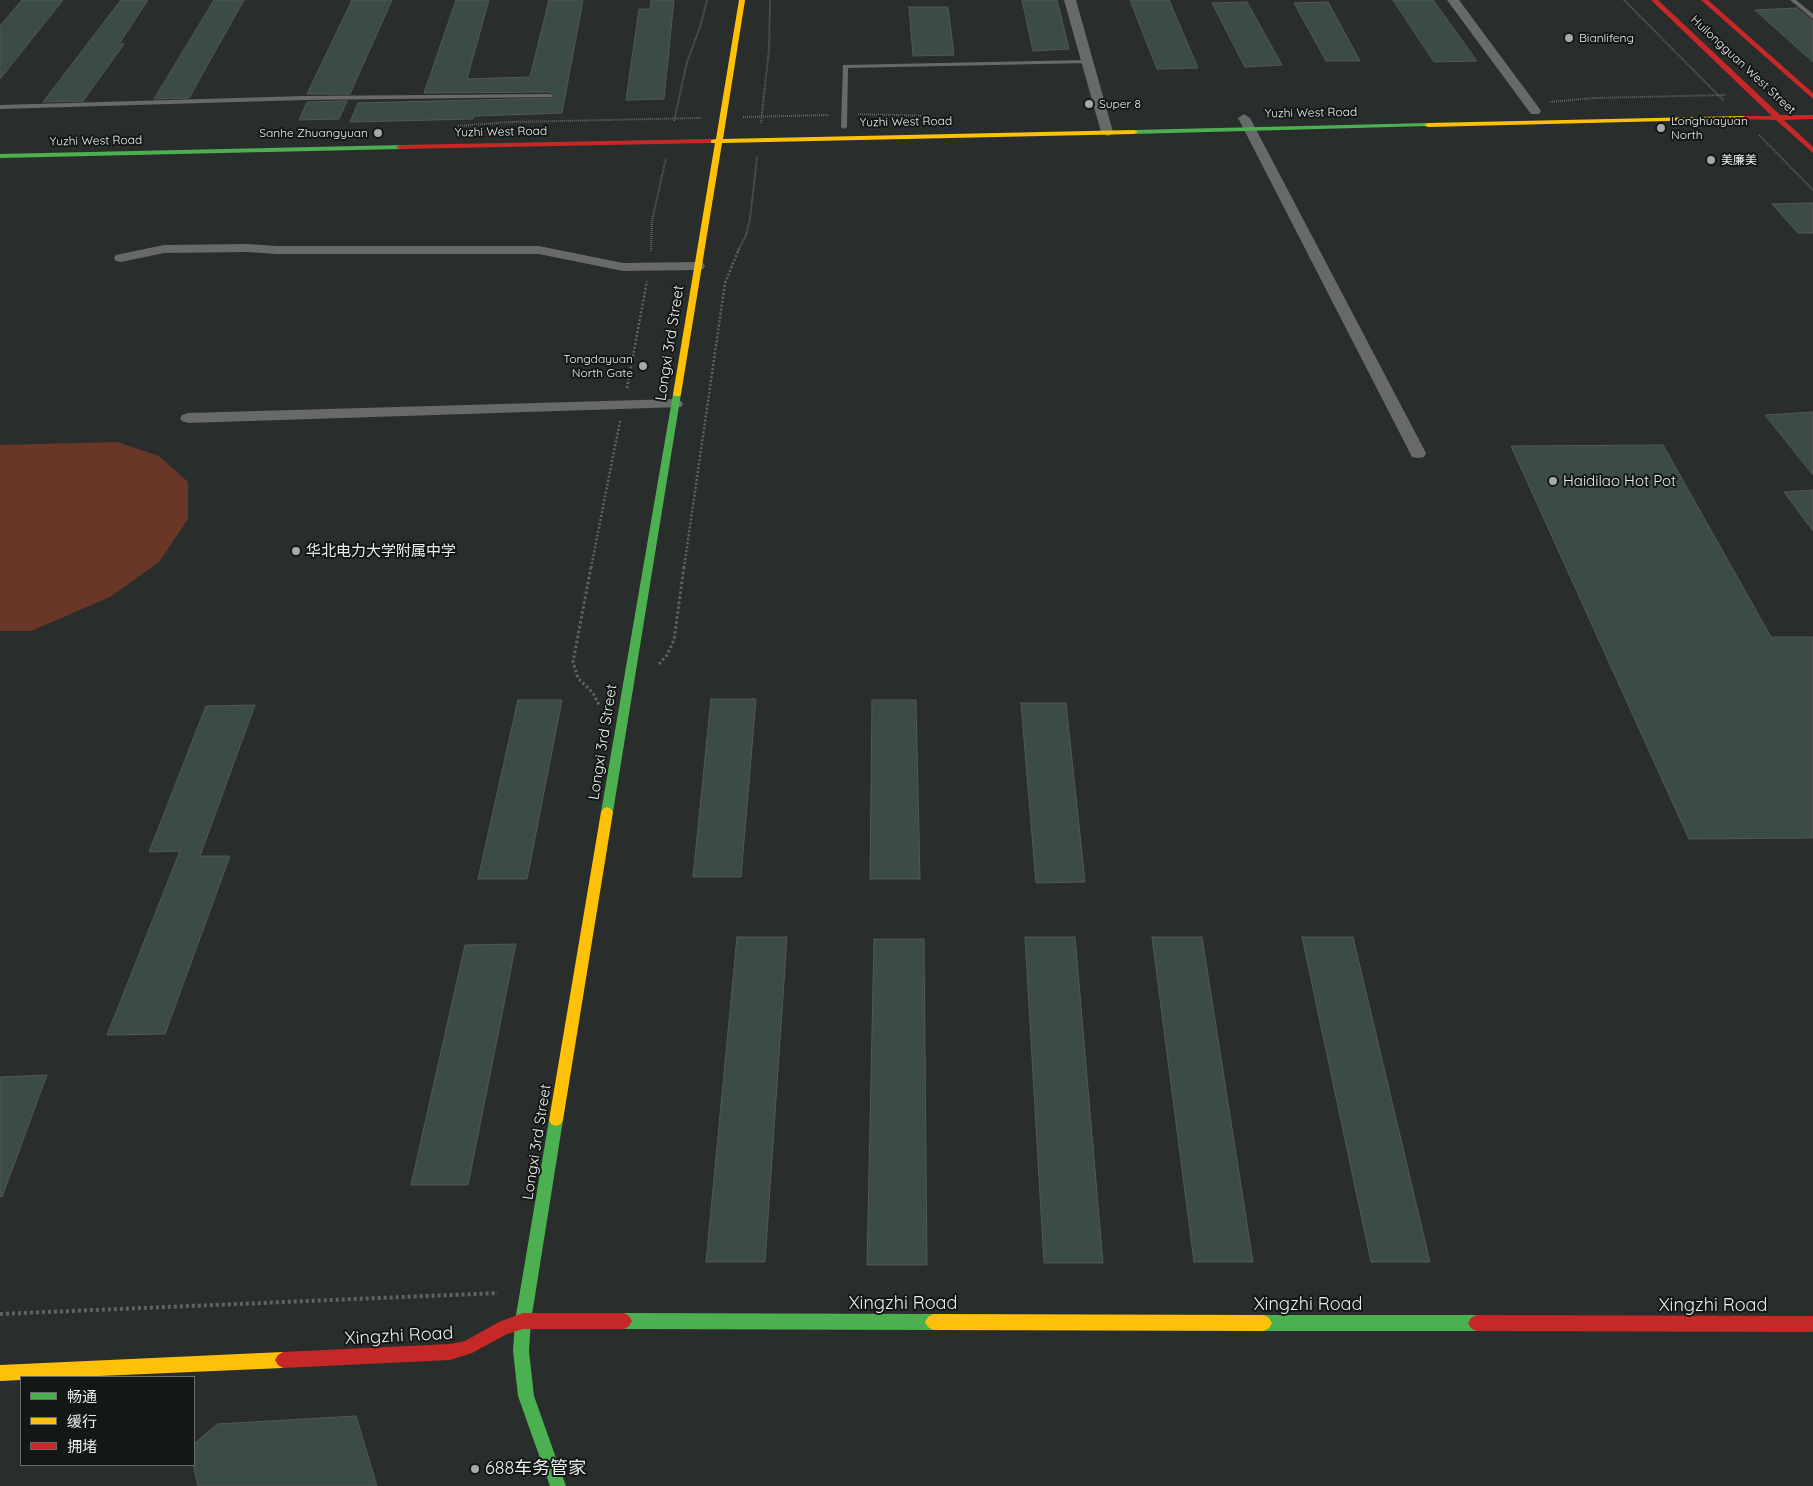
<!DOCTYPE html>
<meta charset="utf-8">
<style>
body{margin:0}
#map{position:relative;width:1813px;height:1486px;overflow:hidden;background:#292e2c;font-family:Quicksand,"Noto Sans SC",sans-serif}
canvas{display:block}
.legend{position:absolute;left:20px;top:1376px;width:175px;height:90px;box-sizing:border-box;background:#131715;border:1px solid #696d6c;margin:0;padding:6px 9px;list-style:none;font-size:15px;color:#eaefee}
.legend li{display:flex;align-items:center;gap:10px;height:25px}
.legend b{width:25px;border:1px solid #696d6c}
</style>
<div id="map">
<canvas width="1813" height="1486"></canvas>
<ul class="legend">
<li><b style="height:6px;background:#4caf50"></b>畅通</li>
<li><b style="height:6px;background:#ffc107"></b>缓行</li>
<li><b style="height:6px;background:#c62828"></b>拥堵</li>
</ul>
</div>
<script>
const ctx = document.querySelector('canvas').getContext('2d');
ctx.lineJoin = 'round';
function paint(path, color) { ctx.fillStyle = color; ctx.fill(path, 'evenodd'); }
const toPath = rows => new Path2D(rows.map(r => 'M' + r).join(''));
function stroke(path, color, width, dash) { ctx.strokeStyle = color; ctx.lineWidth = width; ctx.lineCap = dash ? 'butt' : 'round'; ctx.setLineDash(dash || []); ctx.stroke(path); }
function write(font, color, halo, rows, align = 'center') {
  ctx.font = font + ' Quicksand,"Noto Sans SC",sans-serif'; ctx.lineWidth = 4; ctx.setLineDash([]); ctx.textBaseline = 'middle'; ctx.strokeStyle = halo; ctx.fillStyle = color; for (const [text, x, y, turn = 0] of rows) {
    ctx.save(); ctx.translate(x, y); ctx.rotate((+turn || 0) * Math.PI / 180); ctx.textAlign = isNaN(turn) ? turn : align; if (halo) ctx.strokeText(text, 0, 0); ctx.fillText(text, 0, 0); ctx.restore();
  }
}
paint(toPath([
 [117,442,159,456,188,482,188,519,159,562,110,597,31,631,0,631,0,445]
]), '#693728');
const building = toPath([
 [22,0,63,0,0,79,0,26,22,0],
 [121,0,148,0,119,44,124,44,83,101,43,102,121,0],
 [214,0,244,0,189,98,154,99,214,0],
 [352,0,392,0,350,94,307,94,352,0],
 [456,0,489,0,467,79,530,77,549,0,583,0,562,113,474,116,473,119,350,122,358,103,553,98,554,95,550,92,424,93,456,0],
 [651,0,674,0,664,99,626,100,639,9,650,9,651,0],
 [1022,0,1057,0,1069,49,1033,51,1022,0],
 [1130,0,1169,0,1198,68,1157,69,1130,0],
 [1393,0,1433,0,1477,61,1434,62,1393,0],
 [1247,2,1282,65,1245,67,1212,3,1247,2],
 [1328,2,1360,61,1326,61,1294,3,1328,2],
 [909,7,948,7,954,55,913,56,909,7],
 [1797,8,1813,21,1813,62,1755,10,1797,8],
 [347,101,339,119,299,120,307,102,347,101],
 [1813,203,1813,233,1798,233,1772,204,1813,203],
 [1813,412,1813,475,1765,415,1813,412],
 [1663,445,1771,637,1813,637,1813,838,1689,839,1511,446,1663,445],
 [1813,490,1813,531,1784,492,1813,490],
 [711,699,756,699,741,877,693,877,711,699],
 [518,700,562,700,527,879,478,879,518,700],
 [872,700,916,700,920,879,870,879,872,700],
 [1021,703,1066,703,1085,882,1036,883,1021,703],
 [255,705,200,856,230,856,165,1034,107,1035,180,851,149,852,206,706,255,705],
 [737,937,787,937,765,1262,706,1262,737,937],
 [1025,937,1075,937,1103,1263,1044,1263,1025,937],
 [1152,937,1202,937,1253,1262,1194,1262,1152,937],
 [1302,937,1353,937,1430,1262,1371,1262,1302,937],
 [874,939,924,939,927,1265,867,1265,874,939],
 [516,944,468,1185,411,1185,465,945,516,944],
 [47,1075,2,1197,0,1196,0,1077,47,1075],
 [356,1416,377,1486,198,1486,194,1469,194,1444,217,1424,356,1416]
]);
paint(building, '#3b4b48');
stroke(building, '#535756', 1);
stroke(toPath([
 [1624,0,1724,101],
 [1550,102,1593,98,1726,95],
 [858,114,929,116],
 [743,117,829,115],
 [674,121,687,62,700,27,707,0],
 [761,123,769,49,770,0],
 [458,126,510,122,701,118],
 [1759,135,1813,190],
 [651,251,652,221,666,158],
 [738,251,746,235,750,219,757,157]
]), '#606362', 2, [1, 1]);
stroke(toPath([
 [627,388,647,281],
 [591,568,620,421],
 [684,568,725,283,739,249]
]), '#606362', 2.5, [2, 2]);
stroke(toPath([
 [591,567,573,662,578,678,593,693,599,705],
 [659,664,667,655,674,640,684,567]
]), '#606362', 3, [2.5, 2.5]);
stroke(toPath([
 [0,1314,498,1293]
]), '#606362', 4, [3, 3]);
paint(toPath([
 [1790,0,1796,0,1813,14,1813,19,1790,0],
 [1087,60,1090,62,1089,63,848,68,847,127,844,129,841,127,843,65,1087,60],
 [550,94,552,95,552,97,304,100,0,109,0,105,304,96,550,94]
]), '#686a69');
paint(toPath([
 [1064,0,1076,0,1113,132,1111,135,1107,136,1101,132,1064,0],
 [1447,0,1459,0,1539,108,1541,111,1539,114,1531,114,1447,0],
 [1244,114,1250,118,1426,453,1424,457,1418,458,1412,457,1410,453,1238,118,1244,114],
 [247,244,277,246,539,246,623,263,698,262,703,263,705,266,703,269,698,270,623,271,539,254,277,254,247,252,164,253,121,262,116,261,114,258,116,255,164,245,247,244],
 [675,399,681,401,683,404,681,407,188,423,182,421,180,418,182,415,188,413,675,399]
]), '#686a69');
paint(toPath([
 [1428,123,1430,124,1430,126,1134,134,1130,132,1134,130,1428,123],
 [403,145,404,147,400,149,0,158,0,154,403,145],
 [677,391,681,394,613,812,611,815,607,817,603,815,601,812,673,394,677,391],
 [556,1114,561,1116,563,1120,531,1321,529,1351,534,1396,566,1486,550,1486,518,1396,513,1351,515,1321,549,1120,551,1116,556,1114],
 [624,1313,933,1314,938,1317,941,1322,938,1327,933,1330,624,1329,619,1326,616,1321,619,1316,624,1313],
 [1264,1315,1476,1315,1481,1318,1484,1323,1481,1328,1476,1331,1264,1331,1259,1328,1256,1323,1259,1318,1264,1315]
]), '#4caf50');
paint(toPath([
 [739,0,745,0,723,139,1134,130,1138,132,1134,134,722,143,681,394,680,396,674,396,673,394,715,143,708,143,704,141,716,139,739,0],
 [1745,116,1747,117,1747,119,1428,127,1424,125,1428,123,1745,116],
 [607,807,611,809,613,812,563,1120,561,1124,556,1126,551,1124,549,1120,601,812,603,809,607,807],
 [933,1314,1264,1315,1269,1318,1272,1323,1269,1328,1264,1331,933,1330,928,1327,925,1322,928,1317,933,1314],
 [283,1352,288,1355,291,1360,288,1365,283,1368,76,1377,21,1377,21,1380,0,1381,0,1365,283,1352]
]), '#ffc107');
paint(toPath([
 [1651,0,1658,0,1780,115,1813,115,1813,119,1784,120,1813,147,1813,153,1776,120,1743,119,1743,117,1745,116,1772,116,1651,0],
 [1701,0,1708,0,1813,93,1813,99,1701,0],
 [708,139,711,139,711,143,400,149,396,147,400,145,708,139],
 [523,1313,624,1313,629,1316,632,1321,629,1326,624,1329,523,1329,507,1334,472,1353,450,1360,283,1368,278,1365,275,1360,278,1355,283,1352,450,1344,465,1341,499,1322,523,1313],
 [1476,1315,1813,1316,1813,1332,1476,1331,1471,1328,1468,1323,1471,1318,1476,1315]
]), '#c62828');
for (const [x, y, r, color] of [
 [1569,38,5,"#a6abaa"],
 [1089,104,5,"#a6abaa"],
 [1661,128,5,"#a6abaa"],
 [378,133,5,"#a6abaa"],
 [1711,160,5,"#a6abaa"],
 [643,366,5,"#a6abaa"],
 [1553,481,5,"#a6abaa"],
 [296,551,5,"#a6abaa"],
 [475,1469,5,"#a6abaa"]
]) { const dot = new Path2D(); dot.arc(x, y, r, 0, 2 * Math.PI); ctx.fillStyle = color; ctx.fill(dot); stroke(dot, '#131715', 2); }
write('12px', '#eaefee', '#131715', [
 ["Bianlifeng",1579,38],
 ["Super 8",1099,104],
 ["Longhuayuan",1671,121],
 ["North",1671,135],
 ["Sanhe Zhuangyuan",368,133,"right"],
 ["美廉美",1721,160],
 ["Tongdayuan",633,359,"right"],
 ["North Gate",633,373,"right"]
], 'left');
write('12px', '#eaefee', '#131715', [
 ["Huilongguan West Street",1743,65,43],
 ["Yuzhi West Road",1311,113,-1],
 ["Yuzhi West Road",906,122,-1],
 ["Yuzhi West Road",501,132,-1],
 ["Yuzhi West Road",96,141,-1]
]);
write('15px', '#eaefee', '#131715', [
 ["Longxi 3rd Street",670,343,-81],
 ["Longxi 3rd Street",603,742,-81],
 ["Longxi 3rd Street",537,1142,-81]
]);
write('15px', '#eaefee', '#131715', [
 ["Haidilao Hot Pot",1563,481],
 ["华北电力大学附属中学",306,551]
], 'left');
write('18px', '#eaefee', '#131715', [
 ["Xingzhi Road",903,1304],
 ["Xingzhi Road",1308,1305],
 ["Xingzhi Road",1713,1306],
 ["Xingzhi Road",399,1336,-3]
]);
write('18px', '#eaefee', '#131715', [
 ["688车务管家",485,1469]
], 'left');
</script>
